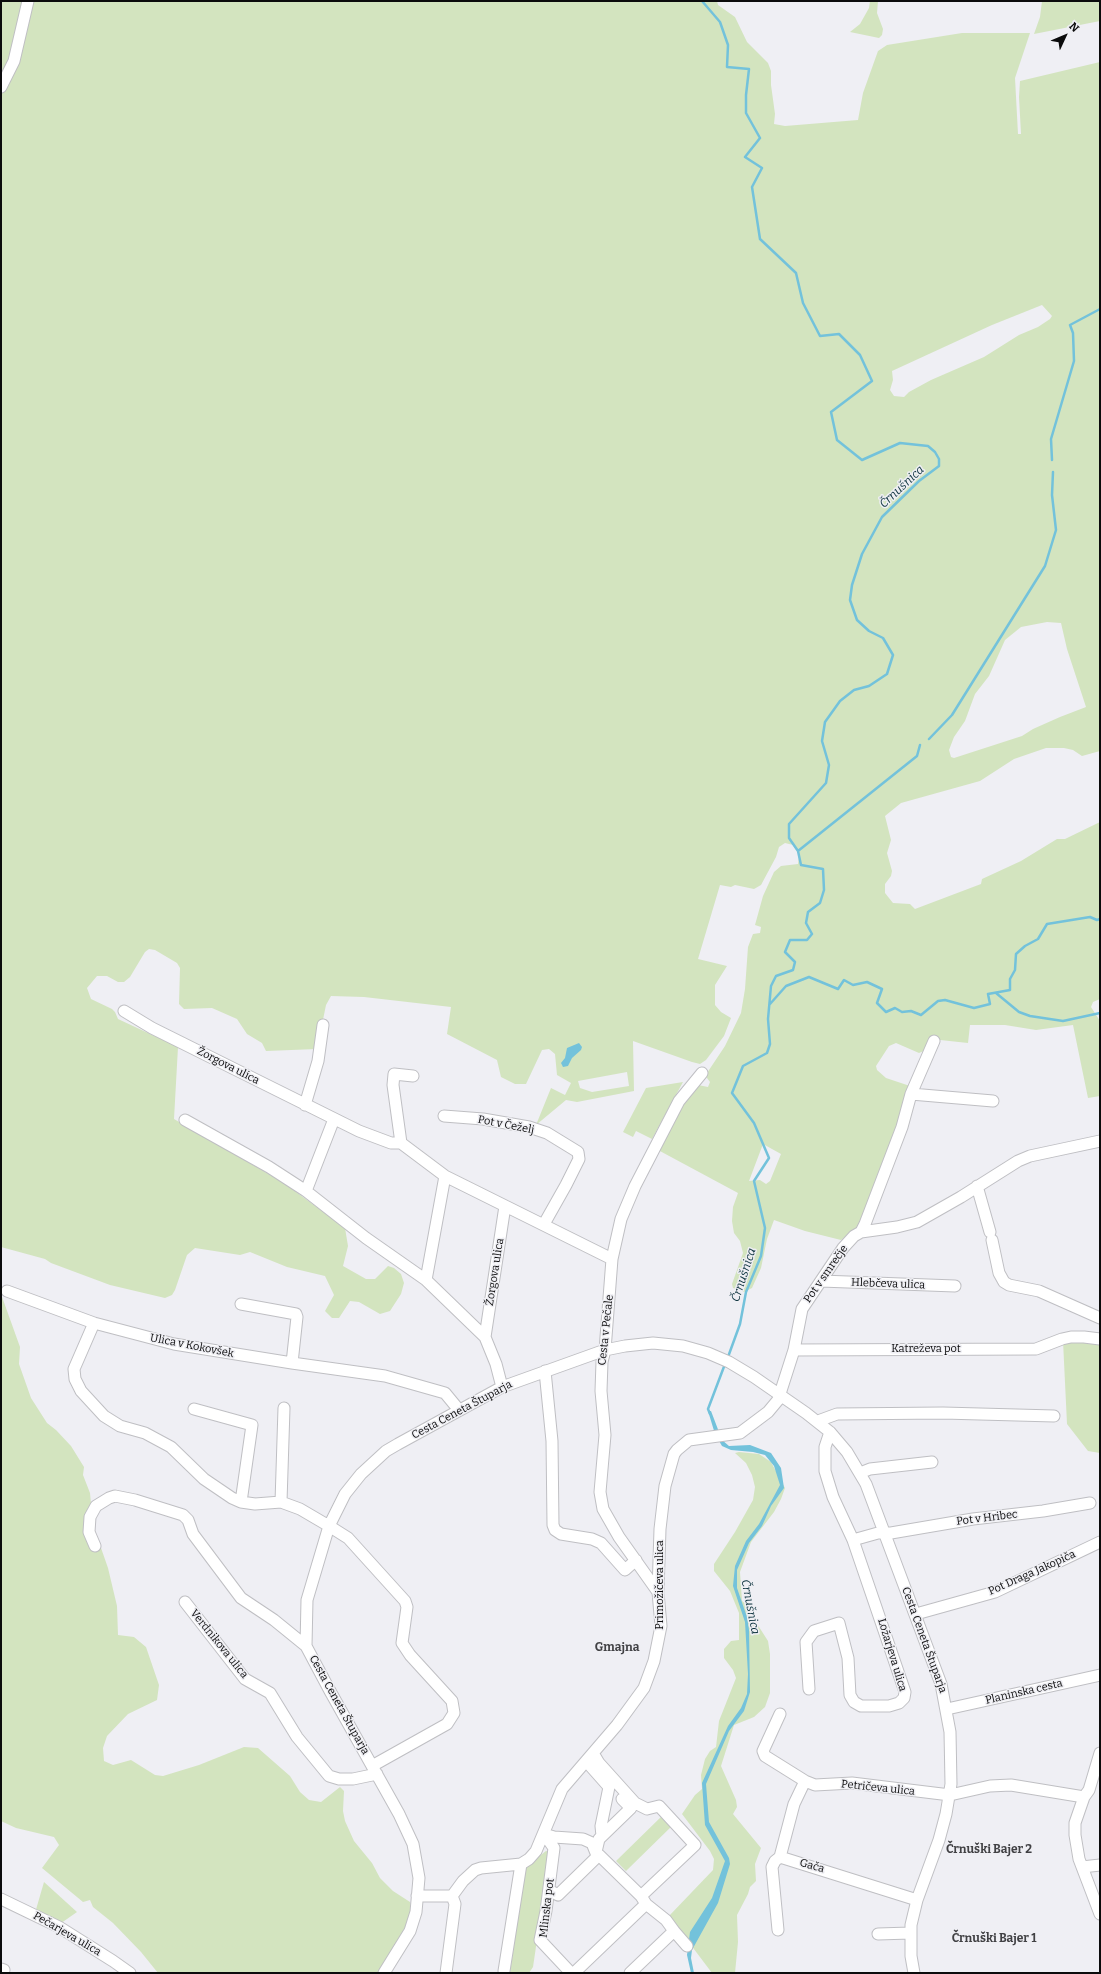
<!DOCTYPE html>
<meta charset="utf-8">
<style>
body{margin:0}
#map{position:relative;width:1101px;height:1974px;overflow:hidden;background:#efeff4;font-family:Bitter,serif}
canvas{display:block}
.frame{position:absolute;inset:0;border:2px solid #0b0b0c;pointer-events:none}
.north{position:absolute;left:1045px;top:16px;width:40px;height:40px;-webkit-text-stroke:3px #efeff4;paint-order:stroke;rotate:46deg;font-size:11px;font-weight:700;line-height:16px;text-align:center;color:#0b0b0c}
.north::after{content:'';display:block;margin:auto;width:14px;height:18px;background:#0b0b0c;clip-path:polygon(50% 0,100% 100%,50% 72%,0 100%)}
</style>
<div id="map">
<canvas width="1101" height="1974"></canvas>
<div class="frame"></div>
<div class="north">N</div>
</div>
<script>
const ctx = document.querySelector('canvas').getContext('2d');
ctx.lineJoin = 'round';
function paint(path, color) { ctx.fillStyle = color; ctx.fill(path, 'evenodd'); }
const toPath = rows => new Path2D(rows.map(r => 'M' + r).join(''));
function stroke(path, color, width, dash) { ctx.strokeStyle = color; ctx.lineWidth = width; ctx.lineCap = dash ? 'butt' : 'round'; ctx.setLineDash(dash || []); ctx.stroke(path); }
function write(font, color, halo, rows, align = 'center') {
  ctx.font = font + ' Bitter,serif'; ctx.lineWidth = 3; ctx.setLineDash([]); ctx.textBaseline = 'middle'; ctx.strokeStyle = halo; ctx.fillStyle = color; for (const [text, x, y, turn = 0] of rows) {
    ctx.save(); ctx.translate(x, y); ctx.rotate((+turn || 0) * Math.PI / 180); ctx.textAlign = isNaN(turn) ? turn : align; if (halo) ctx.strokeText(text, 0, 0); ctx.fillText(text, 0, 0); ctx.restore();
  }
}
paint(toPath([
 [1,1,22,1,9,61,1,76],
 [33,1,717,1,718,5,735,17,747,42,768,63,771,71,771,85,775,114,774,124,785,126,858,120,863,93,878,51,887,45,962,33,1030,33,1015,78,1018,134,1021,134,1019,97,1020,81,1100,62,1100,751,1082,756,1073,750,1064,748,1046,748,1014,759,980,781,901,803,885,816,891,840,887,853,892,871,891,876,885,884,885,893,893,903,910,904,915,909,981,884,982,879,1021,861,1057,839,1065,839,1100,822,1100,999,1093,1002,1091,1007,1100,1021,1100,1096,1088,1098,1073,1025,1036,1030,1005,1025,970,1025,968,1043,931,1039,926,1050,919,1053,896,1043,889,1046,876,1066,877,1070,886,1078,910,1086,899,1124,859,1226,841,1240,805,1231,774,1220,767,1239,761,1268,752,1288,744,1292,733,1288,732,1284,743,1253,740,1241,734,1233,732,1221,733,1207,738,1193,658,1150,686,1100,698,1085,708,1087,710,1082,707,1078,707,1073,725,1046,741,1013,745,989,748,947,753,934,760,933,761,927,755,925,763,896,774,872,781,866,798,864,799,855,793,845,785,843,779,847,776,857,761,885,754,889,735,885,731,887,720,885,698,959,727,966,715,985,715,1005,721,1012,731,1018,724,1036,706,1060,700,1064,692,1062,633,1041,634,1091,577,1102,566,1100,536,1125,551,1088,565,1095,571,1083,557,1075,555,1054,549,1049,542,1050,526,1084,515,1084,501,1077,497,1060,447,1034,451,1007,364,997,331,996,326,1005,317,1049,266,1051,262,1043,247,1034,237,1019,212,1008,184,1009,179,1004,180,968,177,963,155,950,149,949,145,952,130,977,124,982,118,982,107,976,97,976,87,988,91,999,112,1009,115,1012,118,1019,178,1047,174,1119,284,1183,345,1228,348,1246,343,1266,366,1279,375,1279,388,1266,394,1268,401,1274,404,1283,401,1294,390,1311,380,1314,359,1302,350,1301,339,1318,332,1318,325,1311,334,1295,325,1276,287,1267,250,1252,240,1255,195,1248,187,1255,175,1290,172,1295,165,1298,110,1285,51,1263,45,1259,1,1247,1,93,21,52],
 [1042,305,1052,316,1050,319,1038,327,1019,335,984,357,931,380,909,392,904,397,894,396,890,390,893,380,892,371,992,325],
 [1047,622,1061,623,1067,649,1086,707,1060,717,1033,729,1022,736,954,758,951,757,949,750,954,737,965,721,975,694,989,676,1005,640,1021,627],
 [627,1072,629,1086,592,1092,580,1088,578,1081],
 [763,1144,781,1154,770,1181,766,1184,760,1180,749,1181],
 [870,1,878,1,877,13,883,29,882,35,879,38,850,32,860,24,869,8],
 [1042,1,1100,1,1100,21,1034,34,1040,17],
 [683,1082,652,1139,636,1131,633,1137,623,1132,646,1088],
 [1,1294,20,1347,19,1364,31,1398,47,1423,56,1430,71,1446,84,1467,83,1475,90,1493,93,1525,108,1568,117,1606,118,1635,134,1637,146,1647,159,1685,157,1700,128,1714,107,1736,103,1748,104,1761,113,1765,131,1760,155,1775,163,1776,199,1765,244,1747,258,1748,290,1776,300,1792,309,1800,321,1802,340,1787,344,1791,343,1811,345,1821,354,1841,372,1863,380,1878,393,1891,410,1902,411,1910,406,1926,378,1973,158,1973,141,1952,113,1923,93,1907,90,1900,83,1902,42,1868,59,1845,54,1837,16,1828,1,1821],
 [1063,1341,1100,1341,1100,1453,1088,1451,1067,1424],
 [739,1452,759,1454,771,1462,785,1488,781,1499,774,1512,751,1542,740,1572,742,1601,752,1609,754,1619,768,1641,770,1654,770,1693,765,1707,754,1717,734,1725,721,1766,736,1800,737,1807,733,1814,761,1848,755,1864,756,1881,750,1887,748,1894,737,1915,738,1942,735,1973,712,1973,669,1916,713,1870,714,1859,710,1851,682,1814,695,1795,702,1789,701,1775,705,1759,710,1751,716,1747,719,1721,736,1678,733,1670,724,1658,724,1649,731,1641,739,1640,739,1613,730,1591,714,1571,714,1564,735,1532,753,1500,755,1487,752,1475,746,1463,735,1453],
 [664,1814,674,1824,626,1871,616,1861],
 [546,1851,550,1852,533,1967,529,1973,510,1973,525,1869,528,1865],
 [44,1882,77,1912,57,1926,35,1913]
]), '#d3e4bf');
paint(toPath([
 [579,1043,582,1047,581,1050,572,1058,568,1066,563,1067,561,1063,565,1058,567,1048],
 [708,1411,711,1411,722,1440,729,1446,750,1445,771,1453,781,1468,784,1488,771,1506,762,1526,749,1543,737,1570,737,1588,747,1617,749,1630,750,1692,744,1711,729,1731,706,1784,709,1822,729,1858,730,1864,718,1903,692,1950,691,1958,694,1973,691,1973,687,1955,690,1932,712,1898,725,1861,705,1825,702,1783,728,1726,741,1708,747,1694,748,1674,745,1622,733,1586,735,1566,746,1541,759,1524,780,1485,774,1466,765,1455,753,1452,731,1450,722,1446,715,1434]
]), '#73c2db');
stroke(toPath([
 [702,1,720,22,728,45,727,67,749,69,746,95,746,113,760,138,745,157,762,168,752,187,760,239,796,273,803,303,820,336,839,334,860,355,872,381,831,412,837,440,862,460,900,443,928,446,935,452,939,459,939,466,919,481,882,517,862,554,852,585,850,600,857,620,869,631,883,638,893,655,887,674,869,686,854,690,840,701,825,722,822,741,829,765,826,783,789,824,789,838,798,851,801,865,823,869,824,890,820,903,808,912,806,923,812,934,807,940,790,940,785,952,795,962,793,970,776,976,771,986,768,1019,770,1044,767,1053,743,1066,732,1093,754,1123,769,1158,754,1181,765,1228,761,1256,746,1292,740,1324,728,1357],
 [1052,460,1051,439,1074,361,1073,333,1070,325,1100,309],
 [929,739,952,715,1045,566,1056,530,1052,495,1053,472],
 [798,851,917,756,920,745],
 [996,993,1019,1012,1030,1016,1063,1021,1100,1013],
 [770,1004,786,986,809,977,838,989,844,980,853,985,867,982,882,989,877,1003,886,1012,895,1008,902,1012,911,1011,921,1015,938,1001,945,1000,974,1008,990,1004,988,994,1010,990,1010,979,1015,970,1016,954,1025,946,1038,939,1047,924,1090,917,1097,920,1100,919],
 [710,1414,708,1409,725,1364]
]), '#73c2db', 2.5);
const minor = toPath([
 [1,87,14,61,28,1],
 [124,1011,152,1028,359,1131,391,1143,401,1143,445,1176,612,1259],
 [911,1094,993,1101],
 [305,1105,318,1061,323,1025],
 [444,1116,483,1119,529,1127,547,1133,578,1152,579,1159,566,1185,544,1224],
 [185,1120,269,1167,306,1191,366,1238,426,1280,485,1337,496,1364,502,1387],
 [401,1143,393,1085,394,1074,413,1076],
 [977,1186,990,1232],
 [306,1191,334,1119],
 [861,1232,897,1227,917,1222,961,1197,1018,1161,1030,1156,1100,1141],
 [992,1240,999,1273,1004,1282,1009,1285,1039,1291,1100,1318],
 [426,1280,445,1176],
 [821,1281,955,1286],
 [7,1291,94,1323],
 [241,1304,296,1314,297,1317,292,1363],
 [485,1337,505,1206],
 [794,1350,1036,1349,1062,1339,1071,1337,1084,1337,1100,1339],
 [545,1371,552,1441,553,1525,555,1530,561,1534,592,1539,601,1543,625,1570,636,1560],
 [194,1409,252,1425,241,1502],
 [818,1421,837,1414,943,1413,1054,1416],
 [860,1473,870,1469,932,1462],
 [281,1502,284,1408],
 [853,1540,878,1533,891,1533,973,1519,1043,1511,1090,1503],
 [95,1546,89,1532,90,1517,96,1506,109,1498,115,1496,135,1500,183,1515,188,1520,193,1534,241,1598,274,1620,306,1646],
 [658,1592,619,1537,603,1509,600,1492,605,1435,601,1391,602,1362,605,1350,612,1259,621,1219,635,1186,679,1101,702,1073],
 [185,1602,245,1679,270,1693,297,1737,329,1776,339,1779,353,1779,377,1774],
 [916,1614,995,1592,1100,1542],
 [809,1689,806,1642,814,1631,839,1623,848,1658,850,1695,854,1702,861,1706,889,1706,899,1703,904,1698,905,1692,853,1540,833,1497,825,1471,825,1447,830,1432],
 [947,1709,1100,1675],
 [780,1714,763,1751,765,1756,805,1781,815,1785,852,1783,950,1795,990,1786,1011,1785,1084,1797,1089,1790,1100,1753],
 [593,1753,599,1763,635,1803,647,1809,659,1806,695,1845,641,1896],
 [586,1761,609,1787,601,1826,602,1836],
 [372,1766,447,1724,454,1713,452,1701,410,1655,402,1643,407,1607,405,1601,348,1538,329,1526,300,1509,281,1502,255,1504,241,1502,232,1498,204,1479,171,1447,145,1433,120,1426,104,1416,81,1391,75,1379,74,1369,94,1323,174,1344,292,1363,385,1376,445,1393,459,1410],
 [1084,1797,1075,1823,1075,1835,1079,1859,1100,1914],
 [544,1834,554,1848,546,1911,540,1940,571,1973],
 [544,1834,554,1837,583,1839,592,1843,596,1853,599,1855,558,1895,549,1890],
 [596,1852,599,1839,631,1808,622,1799],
 [599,1855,641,1896,646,1904,666,1920,674,1931],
 [780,1857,794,1804,805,1781],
 [1082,1867,1100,1865],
 [417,1896,452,1896,463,1881,475,1870,481,1868,521,1864,529,1859,536,1851,562,1789,617,1725,644,1688,654,1661,661,1626,658,1592,660,1529,665,1486,674,1454,677,1450,689,1440,740,1433,768,1412,778,1400,794,1350,802,1309,843,1248,854,1236,861,1232,865,1224,902,1127,911,1094,934,1041],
 [1,1899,59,1927,113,1961,130,1973],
 [778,1930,772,1867,775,1861,780,1857,917,1900],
 [878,1934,910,1933],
 [1,1969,4,1970],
 [504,1971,521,1864],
 [384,1973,410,1931,416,1912,419,1878,413,1844,399,1814,330,1691,306,1646,307,1600,329,1526,345,1494,361,1474,386,1451,398,1444,502,1387,605,1350,625,1346,653,1343,683,1346,708,1353,729,1362,754,1377,806,1413,830,1432,847,1452,866,1484,941,1684,950,1732,951,1784,946,1814,939,1840,917,1900,911,1925,911,1956,914,1973],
 [446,1973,455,1904,452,1896],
 [574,1973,646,1904],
 [630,1973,674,1931,687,1946]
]);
stroke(minor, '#bfbfc3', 13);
stroke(minor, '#fff', 11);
write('11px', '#0b0b0c', '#efeff4', [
 ["Žorgova ulica",228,1066,27],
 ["Pot v Čeželj",506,1125,11],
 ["Žorgova ulica",495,1272,-81],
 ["Pot v smrečje",826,1274,-55],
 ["Hlebčeva ulica",888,1284,2],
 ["Cesta v Pečale",606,1330,-84],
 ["Ulica v Kokovšek",192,1346,11],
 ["Katreževa pot",926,1349],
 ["Cesta Ceneta Štuparja",462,1410,-28],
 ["Pot v Hribec",987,1518,-7],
 ["Pot Draga Jakopiča",1032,1573,-24],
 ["Primožičeva ulica",660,1585,-90],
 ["Cesta Ceneta Štuparja",924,1640,70],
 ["Verdnikova ulica",219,1644,51],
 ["Ložarjeva ulica",892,1655,73],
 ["Planinska cesta",1024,1692,-13],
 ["Cesta Ceneta Štuparja",339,1705,61],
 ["Petričeva ulica",878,1788,6],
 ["Gača",812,1866,16],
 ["Mlinska pot",547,1908,-83],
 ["Pečarjeva ulica",67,1934,30]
]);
write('italic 12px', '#103641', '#efeff4', [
 ["Črnušnica",902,487,-43],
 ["Črnušnica",744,1275,-72],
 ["Črnušnica",750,1607,79]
]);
write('bold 12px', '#414144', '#efeff4', [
 ["Gmajna",617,1648],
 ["Črnuški Bajer 2",989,1850],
 ["Črnuški Bajer 1",994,1939]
]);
</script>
